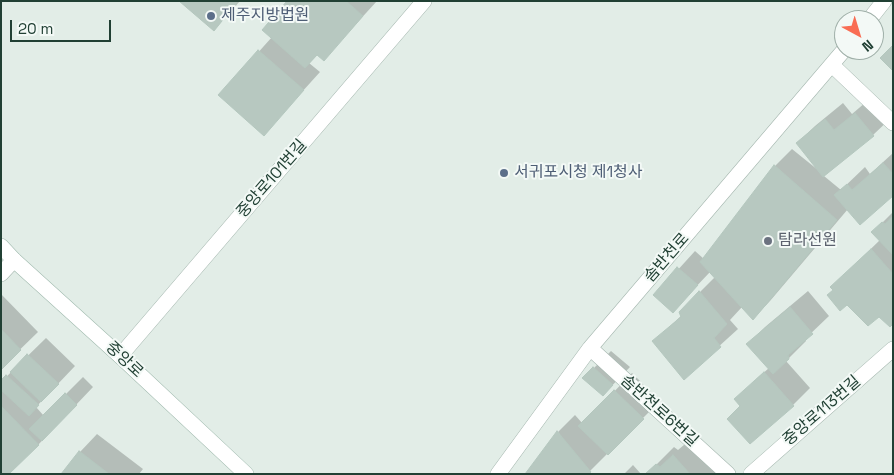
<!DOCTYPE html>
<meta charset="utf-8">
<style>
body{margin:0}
#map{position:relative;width:894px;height:475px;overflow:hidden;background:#e2ede7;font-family:"Space Grotesk",sans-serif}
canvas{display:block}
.frame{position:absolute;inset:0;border:2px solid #214034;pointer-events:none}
.north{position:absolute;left:834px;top:10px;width:50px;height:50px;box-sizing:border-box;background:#f3f9f6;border:1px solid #9fafa8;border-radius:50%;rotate:141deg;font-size:14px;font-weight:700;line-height:20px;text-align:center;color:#214034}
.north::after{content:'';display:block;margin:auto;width:18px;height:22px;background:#f96d54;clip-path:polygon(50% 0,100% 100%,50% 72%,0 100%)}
.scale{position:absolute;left:10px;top:20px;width:101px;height:22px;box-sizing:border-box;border:2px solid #214034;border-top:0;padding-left:6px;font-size:15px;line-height:18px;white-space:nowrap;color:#214034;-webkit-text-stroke:4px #f3f9f6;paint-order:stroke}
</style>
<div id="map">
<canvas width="894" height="475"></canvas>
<div class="frame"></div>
<div class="north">N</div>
<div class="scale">20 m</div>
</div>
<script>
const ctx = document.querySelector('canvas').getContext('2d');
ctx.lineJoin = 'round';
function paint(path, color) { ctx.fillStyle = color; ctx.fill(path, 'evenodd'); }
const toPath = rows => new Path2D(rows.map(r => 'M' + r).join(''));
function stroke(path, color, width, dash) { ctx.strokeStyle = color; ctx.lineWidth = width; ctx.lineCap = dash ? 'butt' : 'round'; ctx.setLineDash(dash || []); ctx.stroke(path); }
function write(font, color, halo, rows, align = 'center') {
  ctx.font = font + ' "Space Grotesk","Noto Sans KR",sans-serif'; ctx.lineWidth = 4; ctx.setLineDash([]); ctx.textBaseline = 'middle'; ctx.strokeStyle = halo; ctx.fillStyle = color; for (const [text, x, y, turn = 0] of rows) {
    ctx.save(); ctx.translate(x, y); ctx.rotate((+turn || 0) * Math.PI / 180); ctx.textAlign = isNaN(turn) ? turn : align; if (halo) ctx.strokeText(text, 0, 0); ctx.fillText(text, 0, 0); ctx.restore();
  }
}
paint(toPath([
 [181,1,240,1,214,30],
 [289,1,377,1,324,59,318,54,309,63,320,72,264,134,220,95,272,37],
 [873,96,891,118,873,135,824,176,841,190,865,167,870,174,893,153,893,194,848,209,770,301,753,319,742,307,730,320,738,329,684,378,654,341,682,315,680,312,715,277,710,272,673,311,655,295,695,251,704,259,775,166,792,149,818,170,819,170,797,143,815,126,843,103,852,114],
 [893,212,893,322,834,290,849,270,880,240,873,232],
 [808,291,829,316,805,339,806,341,786,361,810,388,793,405,742,406,753,382,769,368,748,344,765,327],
 [1,294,38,332,1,368],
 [46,338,75,366,36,407,44,416,83,377,93,387,38,445,1,474,1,390,3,389,1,382],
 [611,351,630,367,603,395,594,368],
 [632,373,660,401,587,474,558,432,575,415,583,424],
 [97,434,143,469,139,474,63,474,80,452],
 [691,439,719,470,715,474,647,474,674,447,678,450],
 [633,465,641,474,624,474]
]), '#0003');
const building = toPath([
 [179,1,238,1,214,31,179,1],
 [287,1,346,1,363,16,324,61,317,55,305,68,262,30,287,1],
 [893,45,893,71,880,58,893,45],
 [258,50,304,90,264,136,218,95,258,50],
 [855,113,874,136,823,177,796,143,825,119,834,130,855,113],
 [883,163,893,174,893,196,860,225,834,195,847,184,852,190,883,163],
 [774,165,837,220,753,320,700,262,774,165],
 [893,216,893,255,871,232,882,222,885,224,893,216],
 [871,249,893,274,893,324,890,327,879,317,868,326,847,305,840,311,827,295,833,290,830,287,871,249],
 [677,267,698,285,673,313,653,295,677,267],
 [699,291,727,324,714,338,721,347,684,380,652,341,681,317,679,312,699,291],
 [790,307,813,334,788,355,789,359,773,374,746,344,790,307],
 [1,329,21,350,1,370,1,329],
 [27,354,59,384,41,402,10,372,27,354],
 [593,367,613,385,603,396,582,378,593,367],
 [764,372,794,406,750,444,727,419,740,406,734,399,764,372],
 [6,375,39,405,29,416,1,390,1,380,6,375],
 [614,390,644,419,608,455,578,426,614,390],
 [65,393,77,405,42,441,29,429,65,393],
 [1,406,39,445,9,474,1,474,1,406],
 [557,431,591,472,589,474,525,474,557,431],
 [79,451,109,474,61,474,79,451],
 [673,455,690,474,645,474,656,464,660,467,673,455]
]);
paint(building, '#b7c8c0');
stroke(building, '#b4c7be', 1);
const service = toPath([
 [1,274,14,260]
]);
const minor = toPath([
 [869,20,884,1],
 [832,65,893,123],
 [590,348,728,474],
 [120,356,424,1],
 [498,474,590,348,844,50],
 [751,474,893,349]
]);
const secondary = toPath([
 [1,246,14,260,120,356,246,474]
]);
stroke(service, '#a4b6ae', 16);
stroke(minor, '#a4b6ae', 16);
stroke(secondary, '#a0baae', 16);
stroke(service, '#fff', 15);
stroke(minor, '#fff', 15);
stroke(secondary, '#fff', 15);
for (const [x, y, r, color] of [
 [211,16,5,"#5c6f8a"],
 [504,173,5,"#5c6f8a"],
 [768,241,5,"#6b7280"]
]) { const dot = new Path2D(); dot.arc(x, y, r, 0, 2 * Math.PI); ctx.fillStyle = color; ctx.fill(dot); stroke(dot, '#f3f9f6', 2); }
write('16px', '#4e5e75', '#f3f9f6', [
 ["제주지방법원",221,16],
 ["서귀포시청 제1청사",514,173]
], 'left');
write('16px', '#214034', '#f3f9f6', [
 ["중앙로101번길",272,179,-49],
 ["솜반천로",667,258,-49],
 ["중앙로",124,360,43],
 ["솜반천로6번길",659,411,42],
 ["중앙로113번길",822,411,-41]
]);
write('16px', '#5b616d', '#f3f9f6', [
 ["탐라선원",778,241]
], 'left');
</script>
